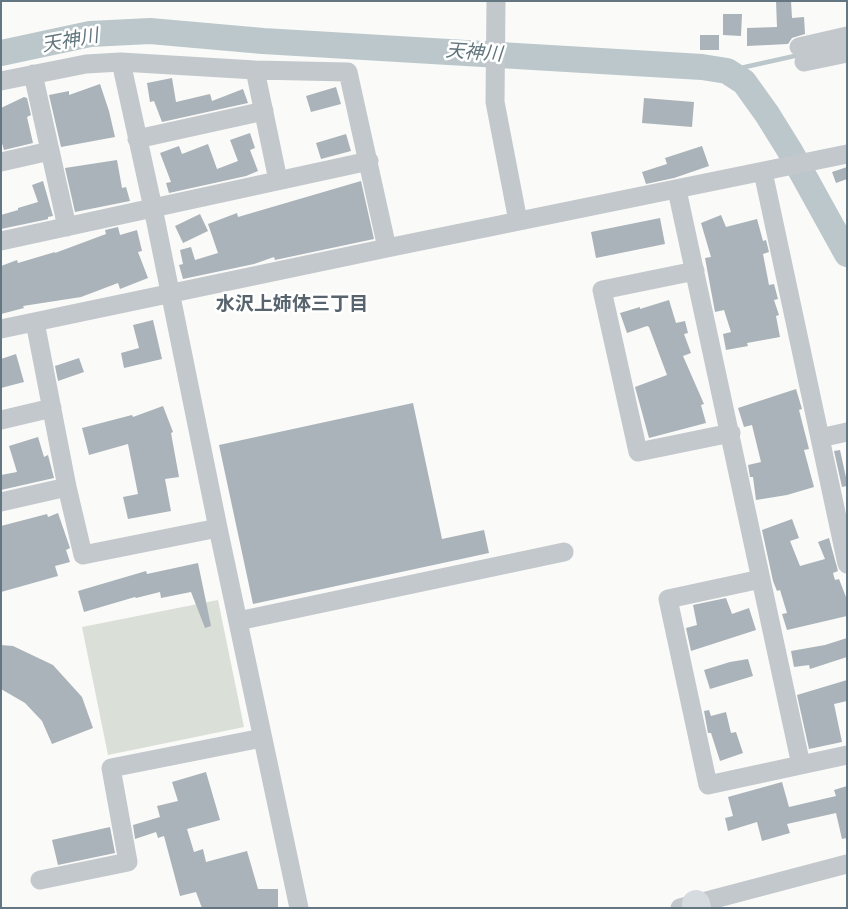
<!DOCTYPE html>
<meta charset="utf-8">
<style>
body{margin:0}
#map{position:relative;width:848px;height:909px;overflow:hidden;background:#fafaf8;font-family:Barlow,sans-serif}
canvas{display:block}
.frame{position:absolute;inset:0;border:2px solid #657683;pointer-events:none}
</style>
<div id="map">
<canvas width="848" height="909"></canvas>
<div class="frame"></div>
</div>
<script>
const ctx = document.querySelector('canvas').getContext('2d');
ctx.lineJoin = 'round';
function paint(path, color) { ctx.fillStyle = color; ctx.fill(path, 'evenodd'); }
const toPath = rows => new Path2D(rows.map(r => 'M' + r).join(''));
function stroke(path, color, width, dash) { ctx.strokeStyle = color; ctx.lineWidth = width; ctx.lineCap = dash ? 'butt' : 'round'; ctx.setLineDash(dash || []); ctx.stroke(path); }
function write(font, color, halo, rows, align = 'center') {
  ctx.font = font + ' Barlow,"Noto Sans JP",sans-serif'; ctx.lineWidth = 5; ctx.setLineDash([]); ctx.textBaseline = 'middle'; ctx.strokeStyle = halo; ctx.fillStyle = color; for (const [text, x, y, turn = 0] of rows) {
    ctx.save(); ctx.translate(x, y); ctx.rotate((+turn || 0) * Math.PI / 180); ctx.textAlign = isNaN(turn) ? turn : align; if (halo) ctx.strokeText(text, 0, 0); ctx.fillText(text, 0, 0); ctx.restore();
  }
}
paint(toPath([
 [218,600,244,727,108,755,82,627]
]), '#dadfd7');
stroke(toPath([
 [727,71,799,55]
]), '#bbc7cb', 4.5);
stroke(toPath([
 [1,53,90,34,150,31,263,41,702,67,727,71,744,82,767,114,790,151,847,254]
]), '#bbc7cb', 26);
paint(toPath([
 [776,1,791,1,792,18,804,17,805,34,792,38,788,44,747,46,747,28,777,27],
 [723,14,742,14,741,36,723,35],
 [700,35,719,35,719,50,700,50],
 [172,78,176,102,210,94,212,101,243,89,248,103,162,122,154,101,150,102,147,83],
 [100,84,109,111,115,137,61,147,49,95,69,91,69,95],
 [336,87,341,104,311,112,306,96],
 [24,97,27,98,31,115,27,117,33,143,4,150,1,140,1,108],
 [644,98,694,102,692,127,642,123],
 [250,133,255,148,250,150,258,171,246,176,169,193,166,183,171,182,160,153,179,146,182,154,208,144,217,169,238,161,230,140],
 [346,134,351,151,321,159,316,143],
 [702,146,709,166,674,178,646,184,642,172,667,164,665,158],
 [117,160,122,188,126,187,130,201,75,212,65,168],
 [847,167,847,179,836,183,832,172],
 [43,181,53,216,48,217,48,219,44,220,1,229,1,215,18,210,18,208,38,202,32,185],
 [361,181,374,239,275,260,274,257,254,264,183,279,179,265,183,264,180,250,191,247,195,260,218,253,208,224,237,213,238,217],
 [200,214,208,231,183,243,175,226],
 [721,215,726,227,757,219,763,241,766,240,769,252,763,254,769,285,774,284,778,299,774,300,779,315,776,316,780,337,747,343,748,346,726,350,723,334,731,332,724,310,715,312,705,258,711,257,701,223],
 [660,218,665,244,596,258,591,232],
 [118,227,120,235,137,230,142,251,138,252,148,278,120,289,118,283,81,297,23,306,24,308,1,314,1,266,17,260,18,263,55,252,55,253,106,234,105,230],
 [669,300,676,323,685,321,688,333,684,334,691,353,683,356,704,404,701,405,706,423,649,438,635,387,667,375,649,327,647,326,627,333,620,313,640,307,640,309],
 [153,320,162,359,124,368,121,353,139,348,133,325],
 [16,354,24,382,1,388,1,359],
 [79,358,84,372,58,381,55,366],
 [796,389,802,409,799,410,809,449,804,450,814,487,787,495,756,500,753,477,750,477,748,465,761,462,752,425,744,427,738,408],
 [413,403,442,539,484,530,489,553,253,604,219,445],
 [163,406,173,432,171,433,179,477,165,479,171,511,128,519,123,497,138,494,128,444,89,455,82,428,132,415,133,417],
 [38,437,44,457,48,455,54,478,1,490,1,475,17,472,9,446],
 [840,450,847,482,847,486,842,487,834,451],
 [58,513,70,548,66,550,70,562,55,566,58,576,1,592,1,526,47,514,48,517],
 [792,519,799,538,790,541,800,566,825,559,818,542,829,538,838,571,833,573,835,580,839,579,846,597,847,616,787,630,782,614,787,613,780,590,777,591,773,581,762,530],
 [198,563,211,626,205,628,191,592,161,598,160,592,136,598,135,597,84,612,78,591,146,571,147,574],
 [726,598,732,614,749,608,756,630,691,651,686,628,697,625,693,605],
 [847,638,847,657,810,669,809,665,794,667,791,651,825,645],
 [1,645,13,646,53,665,82,697,93,728,52,744,42,721,25,703,1,689],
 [748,659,753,676,710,689,704,670,730,662],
 [847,680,847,701,834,704,842,742,809,749,797,695],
 [709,710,711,716,726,712,731,733,736,732,743,753,720,761,711,733,708,733,704,711],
 [206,772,220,820,187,829,194,852,203,849,206,862,247,851,258,889,278,889,278,908,202,908,196,892,180,896,164,836,158,838,156,832,135,839,133,825,160,817,157,806,178,801,172,782],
 [782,782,789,807,836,796,834,790,847,786,847,838,842,839,836,813,787,824,790,833,762,841,757,822,728,831,725,818,733,816,728,797],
 [110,827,115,853,58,865,52,840]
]), '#aab3b9');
stroke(toPath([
 [496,1,495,102,518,221],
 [799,47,847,36],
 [121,62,153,208,218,528,299,908],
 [804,62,847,53],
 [255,70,278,180],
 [33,74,67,227],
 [1,81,86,64,121,62,255,70,348,72,387,248],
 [137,139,264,111],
 [1,162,50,151],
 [763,172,847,564],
 [677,190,801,765],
 [1,241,369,161],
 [695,271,602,290,638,452,731,433],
 [35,322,67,487,83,555,218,528],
 [1,329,387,248,847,154],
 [1,420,52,408],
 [820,438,847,432],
 [1,502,67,487],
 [761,579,668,599,708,785,847,755],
 [238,621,564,552],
 [40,880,128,862,111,768,262,738],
 [680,908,847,864]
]), '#c3c8cc', 19);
stroke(toPath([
 [696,904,697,908]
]), '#d6dbdf', 28);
write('italic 19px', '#60757c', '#fff', [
 ["天神川",70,40,-10],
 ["天神川",474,52,4]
]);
write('bold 19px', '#57646e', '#fff', [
 ["水沢上姉体三丁目",292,304]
]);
</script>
